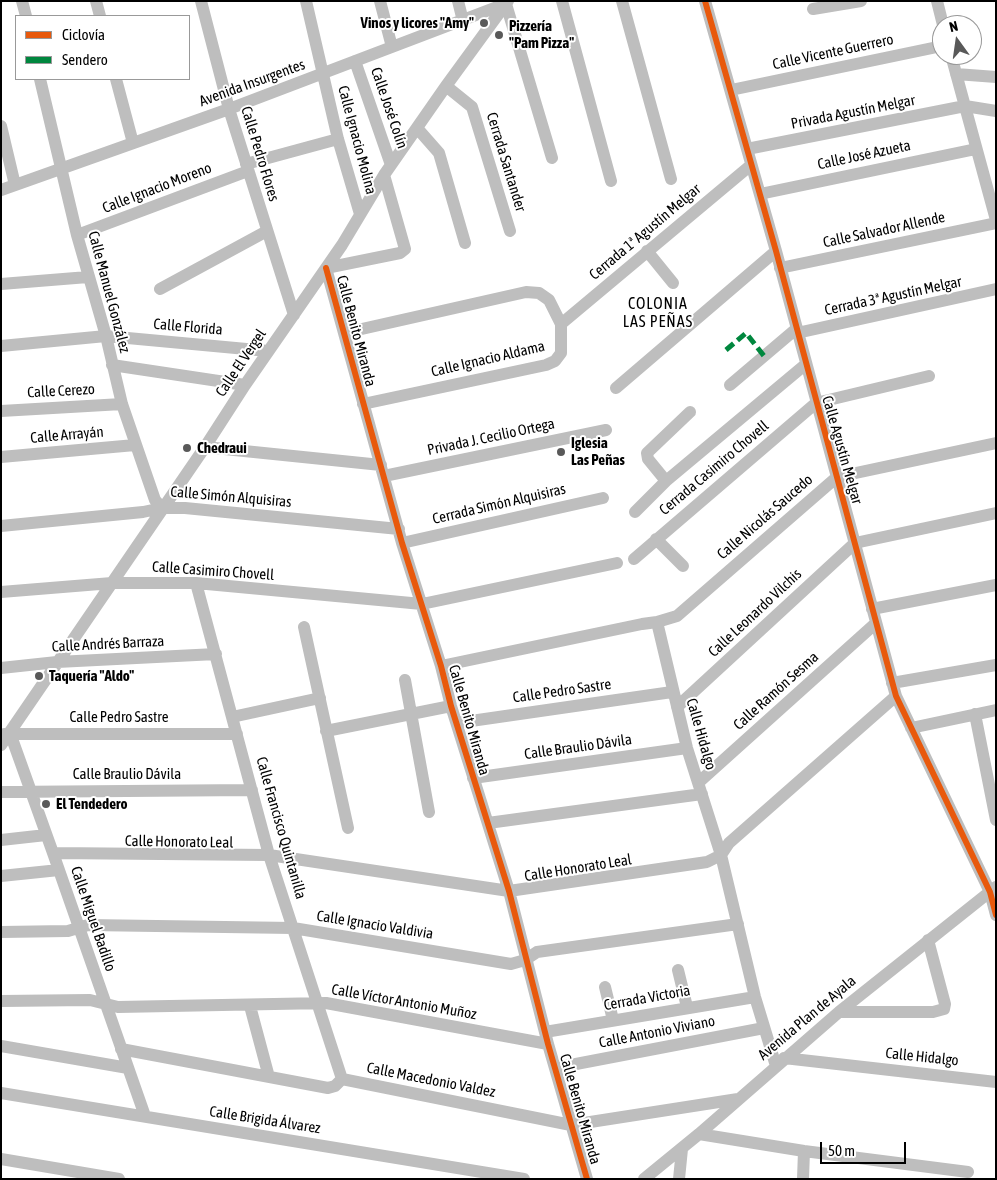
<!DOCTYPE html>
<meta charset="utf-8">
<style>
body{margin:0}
#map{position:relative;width:997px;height:1180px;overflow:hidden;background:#fff;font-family:"Asap Condensed",sans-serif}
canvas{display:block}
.frame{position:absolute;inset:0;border:2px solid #000;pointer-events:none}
.legend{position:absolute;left:15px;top:15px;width:175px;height:65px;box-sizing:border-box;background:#fff;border:1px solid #999;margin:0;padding:6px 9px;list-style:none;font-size:15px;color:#000}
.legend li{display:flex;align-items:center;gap:10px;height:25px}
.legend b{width:25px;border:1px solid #999}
.north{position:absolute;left:932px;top:15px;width:50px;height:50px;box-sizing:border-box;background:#fff;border:1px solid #999;border-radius:50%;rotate:346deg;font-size:14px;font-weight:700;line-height:20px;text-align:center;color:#000}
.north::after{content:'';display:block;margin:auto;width:18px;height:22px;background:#595959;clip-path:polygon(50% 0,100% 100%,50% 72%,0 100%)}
.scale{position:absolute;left:820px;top:1142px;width:86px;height:22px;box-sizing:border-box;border:2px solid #000;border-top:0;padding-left:6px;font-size:15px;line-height:18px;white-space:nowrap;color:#000;-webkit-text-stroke:4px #fff;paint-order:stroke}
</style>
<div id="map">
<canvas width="997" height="1180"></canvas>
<div class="frame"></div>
<ul class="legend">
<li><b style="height:6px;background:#e8590c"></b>Ciclovía</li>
<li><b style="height:6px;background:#00873e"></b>Sendero</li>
</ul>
<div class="north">N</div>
<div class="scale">50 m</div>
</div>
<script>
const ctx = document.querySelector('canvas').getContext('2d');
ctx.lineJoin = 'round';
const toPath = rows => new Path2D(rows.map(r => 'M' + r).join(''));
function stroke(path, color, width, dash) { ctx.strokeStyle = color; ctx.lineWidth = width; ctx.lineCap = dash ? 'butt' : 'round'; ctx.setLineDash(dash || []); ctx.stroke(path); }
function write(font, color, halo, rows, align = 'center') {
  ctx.font = font + ' "Asap Condensed",sans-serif'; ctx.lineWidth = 4; ctx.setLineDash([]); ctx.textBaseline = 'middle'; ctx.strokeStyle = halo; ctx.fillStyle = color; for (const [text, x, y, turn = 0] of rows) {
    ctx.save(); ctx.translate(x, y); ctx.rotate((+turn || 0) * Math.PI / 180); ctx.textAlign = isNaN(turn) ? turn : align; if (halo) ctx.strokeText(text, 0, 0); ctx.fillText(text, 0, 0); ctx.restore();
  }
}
stroke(toPath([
 [22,1,26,16],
 [96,1,100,16],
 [201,1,229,109,294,315],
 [306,1,338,139,360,214],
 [380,1,392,47],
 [458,1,463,21],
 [562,1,611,181],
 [622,1,671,179],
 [705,1,776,251,896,696,990,892,996,915],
 [937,1,943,25],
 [506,4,552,158],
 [813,9,861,1],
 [951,55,996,220],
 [355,61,391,165],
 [956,74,996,77],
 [40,79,77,235,106,336,122,404,155,500,162,508],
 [116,79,133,143],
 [446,86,472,107,510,231],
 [731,90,942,46],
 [1,126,15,185],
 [417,128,439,153,465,243],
 [747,149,965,106,996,111],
 [246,164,338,139],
 [1,190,229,109,505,4],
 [760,194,976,149],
 [77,235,248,171],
 [647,251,673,283],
 [326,268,402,543,441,666,451,706,509,891,548,1044,587,1179],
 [326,268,400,253,405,249,384,175],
 [780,268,996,223],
 [1,284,88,277],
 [160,289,267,231],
 [561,324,751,165],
 [344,333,526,292,539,293,549,300,561,324,561,353,555,361,546,365,363,404],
 [797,333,996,289],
 [1,346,106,336,268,351],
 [112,365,245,385],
 [730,385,796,329],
 [616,388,776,251],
 [1,411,122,404],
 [205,447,381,465],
 [1,457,135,445],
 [384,476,606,430],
 [666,481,648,459,647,453,690,412],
 [635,512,666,481,806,364],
 [1,526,143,512,162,508,185,508,399,529],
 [656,539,683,566],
 [402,543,603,498],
 [634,559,816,403,929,376],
 [196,583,269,855,342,1079],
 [1,592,112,583,196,583,422,604,617,563],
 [872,609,996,585],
 [657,622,687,748,721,855,755,997,776,1066],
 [304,627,348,828],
 [441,666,642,624,657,622,677,616,837,477,996,443],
 [1,668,57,662,216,654],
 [405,680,429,812],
 [892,683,996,665],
 [677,707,855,543,996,513],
 [975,714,996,820],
 [232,717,320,698],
 [457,723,672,692],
 [911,728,996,710],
 [326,731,451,706],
 [10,733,53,853,145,1116],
 [4,734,237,734],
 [1,745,205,447,245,385,342,245,384,175,446,86,508,1],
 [473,778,687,748],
 [699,782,876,623],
 [1,792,252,790],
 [488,823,702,794],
 [1,840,46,835],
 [53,853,269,855,509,891,707,862,721,855,729,843,896,696],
 [1,876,59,870],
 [1,932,68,931,88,925,293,928,511,964,525,960,537,952,738,924],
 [678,970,687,1007],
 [605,987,613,1020],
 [1,1001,90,1000,118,1007,326,1003,548,1044],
 [250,1006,269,1077],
 [839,1012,933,1012,944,1009,945,1004,928,940],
 [545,1032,755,997],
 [1,1046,128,1068],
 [121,1049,328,1088,335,1086,342,1079,571,1125,738,1099],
 [784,1058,996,1082],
 [555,1068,764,1028],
 [1,1093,524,1179],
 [699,1134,804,1151,968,1172],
 [1,1159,119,1179],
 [644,1179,699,1134,839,1012,996,887],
 [679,1179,682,1149],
 [803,1179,804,1151]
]), '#bebebe', 12);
stroke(toPath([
 [726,350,746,333,764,356]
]), '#00873e', 5, [10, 5]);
stroke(toPath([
 [705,1,776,251,896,696,990,892,996,915],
 [326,268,402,543,441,666,451,706,509,891,548,1044,587,1179]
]), '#e8590c', 6);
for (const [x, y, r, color] of [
 [484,23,5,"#595959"],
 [499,35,5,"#595959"],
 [187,448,5,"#595959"],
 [561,452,5,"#595959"],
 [39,676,5,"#595959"],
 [46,804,5,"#595959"]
]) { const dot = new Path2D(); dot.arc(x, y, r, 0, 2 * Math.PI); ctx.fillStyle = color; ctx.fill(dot); stroke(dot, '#fff', 2); }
write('bold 15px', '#000', '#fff', [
 ["Vinos y licores \"Amy\"",474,23,"right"],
 ["Pizzería",509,26],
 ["\"Pam Pizza\"",509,43],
 ["Iglesia",571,443],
 ["Las Peñas",571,460],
 ["Chedraui",197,448],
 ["Taquería \"Aldo\"",49,676],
 ["El Tendedero",56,804]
], 'left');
write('15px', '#000', '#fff', [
 ["Calle Vicente Guerrero",833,52,-12],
 ["Avenida Insurgentes",252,83,-20],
 ["Calle José Colín",389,108,71],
 ["Privada Agustín Melgar",853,112,-11],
 ["Calle Ignacio Molina",357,140,75],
 ["Calle Pedro Flores",260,154,73],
 ["Calle José Azueta",864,155,-12],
 ["Cerrada Santander",506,162,73],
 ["Calle Ignacio Moreno",157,188,-21],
 ["Calle Salvador Allende",884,230,-12],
 ["Cerrada 1ª Agustín Melgar",645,232,-40],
 ["Calle Manuel González",109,292,75],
 ["Cerrada 3ª Agustín Melgar",893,296,-12],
 ["Calle Florida",188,327,5],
 ["Calle Benito Miranda",356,331,75],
 ["Calle Ignacio Aldama",488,359,-13],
 ["Calle El Vergel",241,363,-56],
 ["Calle Cerezo",61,391,-3],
 ["Calle Arrayán",67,435,-5],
 ["Privada J. Cecilio Ortega",491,437,-12],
 ["Calle Agustín Melgar",842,450,74],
 ["Cerrada Casimiro Chovell",714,468,-40],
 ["Calle Simón Alquisiras",231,497,5],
 ["Cerrada Simón Alquisiras",499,504,-13],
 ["Calle Nicolás Saucedo",765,517,-41],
 ["Calle Casimiro Chovell",213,571,4],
 ["Calle Leonardo Vilchis",755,613,-43],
 ["Calle Andrés Barraza",108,644,-3],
 ["Calle Pedro Sastre",562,691,-8],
 ["Calle Ramón Sesma",776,691,-42],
 ["Calle Pedro Sastre",119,717],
 ["Calle Benito Miranda",469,720,74],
 ["Calle Hidalgo",701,734,74],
 ["Calle Braulio Dávila",578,747,-8],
 ["Calle Braulio Dávila",127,774],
 ["Calle Francisco Quintanilla",281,828,74],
 ["Calle Honorato Leal",179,842,1],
 ["Calle Honorato Leal",578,868,-9],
 ["Calle Miguel Badillo",93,919,71],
 ["Calle Ignacio Valdivia",375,925,9],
 ["Cerrada Victoria",647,998,-10],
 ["Calle Víctor Antonio Muñoz",404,1002,10],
 ["Avenida Plan de Ayala",807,1018,-40],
 ["Calle Antonio Viviano",657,1032,-11],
 ["Calle Hidalgo",922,1057,6],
 ["Calle Macedonio Valdez",431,1080,11],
 ["Calle Benito Miranda",580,1109,74],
 ["Calle Brigida Álvarez",265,1120,9]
]);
ctx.letterSpacing = '1px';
write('16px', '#000', '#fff', [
 ["COLONIA",658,304],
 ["LAS PEÑAS",658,322]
]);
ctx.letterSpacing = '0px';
</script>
